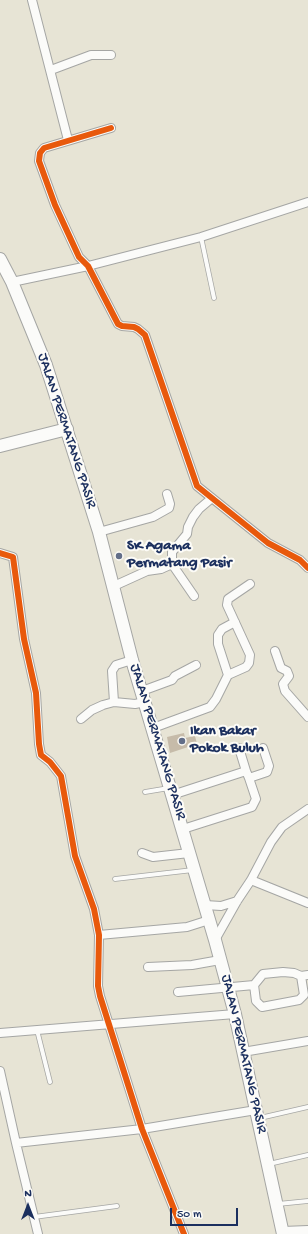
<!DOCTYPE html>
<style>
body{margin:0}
#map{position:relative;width:308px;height:1234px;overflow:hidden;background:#e7e4d5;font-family:"Gochi Hand",sans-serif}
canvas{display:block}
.north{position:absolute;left:8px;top:1186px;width:40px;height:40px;-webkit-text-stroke:3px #fdfcf7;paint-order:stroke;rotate:0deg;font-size:11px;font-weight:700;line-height:16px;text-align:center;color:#1b2f5e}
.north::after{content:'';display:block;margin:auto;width:14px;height:18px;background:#1b2f5e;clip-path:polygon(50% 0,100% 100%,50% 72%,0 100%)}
.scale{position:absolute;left:170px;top:1208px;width:68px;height:18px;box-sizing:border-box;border:2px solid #1b2f5e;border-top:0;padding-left:5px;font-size:12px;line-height:14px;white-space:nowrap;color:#1b2f5e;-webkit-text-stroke:3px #fdfcf7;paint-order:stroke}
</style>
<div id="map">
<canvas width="308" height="1234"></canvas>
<div class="north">N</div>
<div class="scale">50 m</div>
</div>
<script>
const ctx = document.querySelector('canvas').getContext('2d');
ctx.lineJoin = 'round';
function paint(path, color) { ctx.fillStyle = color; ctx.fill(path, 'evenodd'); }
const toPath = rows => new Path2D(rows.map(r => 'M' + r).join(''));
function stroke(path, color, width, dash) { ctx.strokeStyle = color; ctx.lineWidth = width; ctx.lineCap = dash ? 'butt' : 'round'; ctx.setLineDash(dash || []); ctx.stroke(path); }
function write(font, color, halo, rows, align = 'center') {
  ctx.font = font + ' "Gochi Hand",sans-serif'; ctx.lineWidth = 4; ctx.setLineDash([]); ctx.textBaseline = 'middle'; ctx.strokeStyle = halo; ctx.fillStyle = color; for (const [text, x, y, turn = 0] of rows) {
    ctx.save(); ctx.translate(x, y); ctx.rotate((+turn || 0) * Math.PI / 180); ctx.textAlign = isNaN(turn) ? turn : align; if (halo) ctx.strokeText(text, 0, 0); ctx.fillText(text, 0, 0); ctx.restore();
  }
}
paint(toPath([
 [184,733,185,738,195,736,197,744,170,753,167,737]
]), '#c6bba9');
const lane = toPath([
 [201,237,214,298],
 [145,792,169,788],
 [115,879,193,870],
 [37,1030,50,1082],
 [260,1118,308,1107],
 [269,1164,308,1155],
 [278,1204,308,1201],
 [34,1217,117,1206]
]);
const street = toPath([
 [32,0,68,140],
 [51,70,91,55,111,55],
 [111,128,44,148,40,153,39,161,55,205,79,257,88,266,118,324,122,326,134,327,138,329,145,335,197,486,268,543,300,560,308,568],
 [12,282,88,266,201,237,308,202],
 [99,532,153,517,169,508,170,504,167,494],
 [0,553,13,557,24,639,36,693,39,744,41,755,50,762,61,776,75,856,94,909,99,935,98,986,100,996,142,1129,184,1234],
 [172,564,194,596],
 [114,586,147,571,161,569,172,564,172,552,187,534,188,527,193,517,199,509,212,498],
 [275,651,281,668,287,671,289,676,283,684,285,691,308,717],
 [228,675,246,667,249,663,250,655,227,605,228,599,250,584],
 [142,691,172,680,175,676,196,665],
 [114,702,135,704,145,702],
 [81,719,92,710,103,705,114,702,112,671,116,665,132,660],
 [153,728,210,707,216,699,228,675,218,644,218,635,222,629,235,622],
 [239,748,246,771],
 [172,795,246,771,249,778],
 [183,829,252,807,256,799,249,778,267,772,269,766,263,748],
 [142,853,153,857,189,853],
 [251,880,308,903],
 [205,905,221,906,237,901],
 [99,935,187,927,209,920],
 [215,940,237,901,251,880,271,842,282,827,308,809],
 [148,967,192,965,220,960],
 [254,985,256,1001,262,1007,299,1000,304,995,301,976],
 [178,992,254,985,263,974,283,972,294,973,301,976,308,975],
 [0,1033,235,1014],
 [243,1052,308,1041],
 [0,1071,16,1143,38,1234],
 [16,1143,142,1129,256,1110],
 [283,1231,308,1230]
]);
const secondary = toPath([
 [0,259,12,282,46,365,99,532,132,660,215,940,235,1014,283,1234],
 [0,446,67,429]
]);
stroke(lane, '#a5a6a4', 5.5);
stroke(street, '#a5a6a4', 10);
stroke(secondary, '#a5a6a4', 14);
stroke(lane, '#fbfbf9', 4);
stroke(street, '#fbfbf9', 8);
stroke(secondary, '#fbfbf9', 12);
stroke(toPath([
 [111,128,44,148,40,153,39,161,55,205,79,257,88,266,118,324,122,326,134,327,138,329,145,335,197,486,268,543,300,560,308,568],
 [0,553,13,557,24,639,36,693,39,744,41,755,50,762,61,776,75,856,94,909,99,935,98,986,100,996,142,1129,184,1234]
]), '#e8590c', 6);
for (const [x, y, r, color] of [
 [119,556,4,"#626e88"],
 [182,741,4,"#626e88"]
]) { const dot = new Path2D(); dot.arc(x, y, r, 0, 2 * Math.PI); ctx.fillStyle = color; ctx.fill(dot); stroke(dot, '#fdfcf7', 1.5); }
write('15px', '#1b2f5e', '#fdfcf7', [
 ["JALAN PERMATANG PASIR",66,431,72],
 ["JALAN PERMATANG PASIR",157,742,73],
 ["JALAN PERMATANG PASIR",243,1054,77]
]);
write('bold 15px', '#1b2f5e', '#fdfcf7', [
 ["SK Agama",127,547],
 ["Permatang Pasir",127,564],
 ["Ikan Bakar",190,732],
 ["Pokok Buluh",190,749]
], 'left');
</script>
